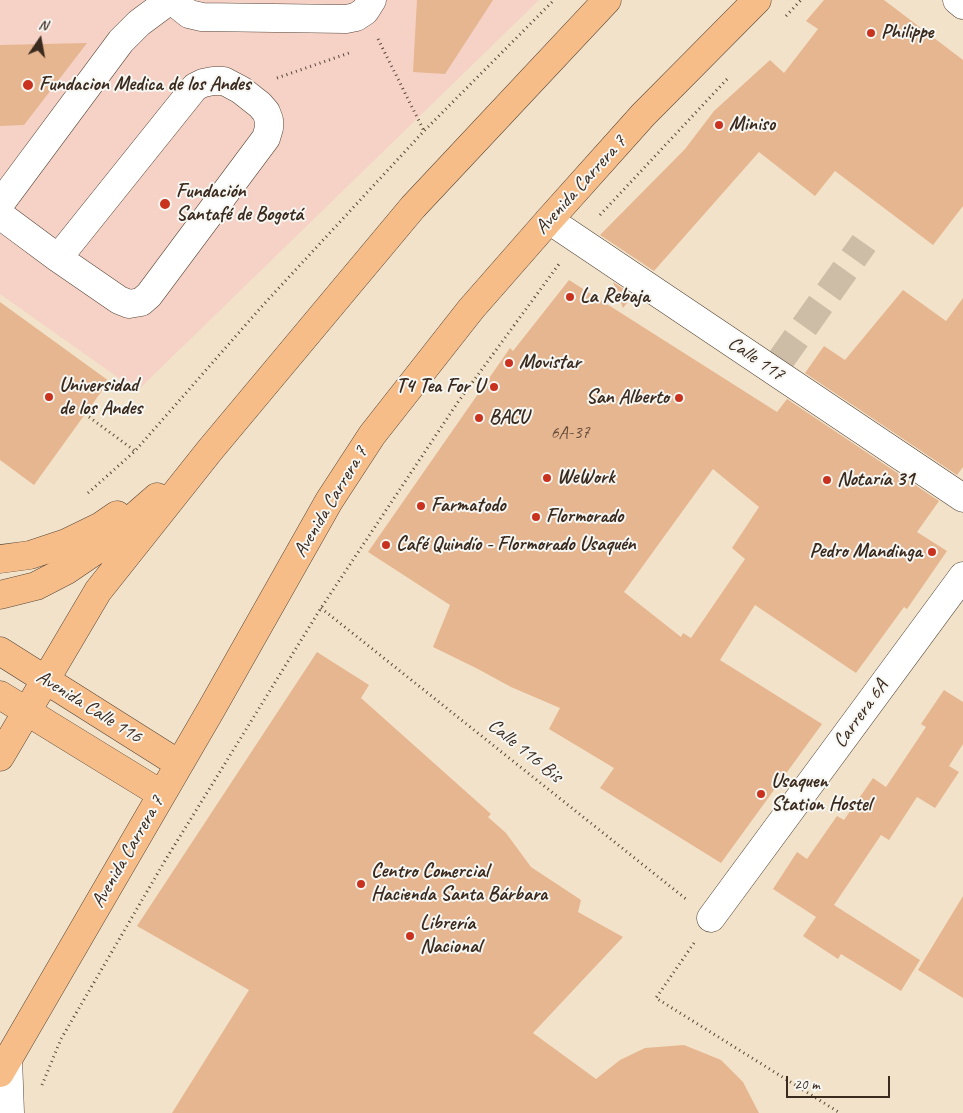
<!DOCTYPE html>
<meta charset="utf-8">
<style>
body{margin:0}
#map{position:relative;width:963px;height:1113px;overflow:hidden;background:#f2e2c9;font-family:Caveat,sans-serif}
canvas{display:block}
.north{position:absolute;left:15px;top:15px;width:50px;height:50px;-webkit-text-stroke:4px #f6f6f2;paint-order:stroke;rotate:12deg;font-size:14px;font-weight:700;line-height:20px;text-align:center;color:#3b2a1e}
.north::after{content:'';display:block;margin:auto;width:18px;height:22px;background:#3b2a1e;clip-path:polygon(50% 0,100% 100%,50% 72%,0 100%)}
.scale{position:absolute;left:786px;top:1076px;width:104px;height:22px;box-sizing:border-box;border:2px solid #3b2a1e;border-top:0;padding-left:6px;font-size:15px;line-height:18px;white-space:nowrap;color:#3b2a1e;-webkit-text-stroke:4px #f6f6f2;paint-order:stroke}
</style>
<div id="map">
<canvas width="963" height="1113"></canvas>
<div class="north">N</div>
<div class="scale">20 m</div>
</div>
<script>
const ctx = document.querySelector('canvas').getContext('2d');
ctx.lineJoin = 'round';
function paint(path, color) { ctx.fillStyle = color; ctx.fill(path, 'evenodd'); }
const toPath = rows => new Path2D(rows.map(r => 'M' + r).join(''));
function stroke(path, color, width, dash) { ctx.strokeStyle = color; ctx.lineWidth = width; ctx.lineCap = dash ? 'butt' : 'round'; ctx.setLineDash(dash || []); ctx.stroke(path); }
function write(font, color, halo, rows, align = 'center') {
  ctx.font = font + ' Caveat,sans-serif'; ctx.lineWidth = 4; ctx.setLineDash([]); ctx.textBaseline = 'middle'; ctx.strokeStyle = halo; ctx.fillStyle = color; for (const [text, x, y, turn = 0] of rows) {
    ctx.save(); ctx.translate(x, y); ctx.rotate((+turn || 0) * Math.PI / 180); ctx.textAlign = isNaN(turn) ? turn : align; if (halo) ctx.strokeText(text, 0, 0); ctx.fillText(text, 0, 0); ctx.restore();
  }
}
paint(toPath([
 [0,0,539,0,137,391,0,294]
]), '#f6d1c6');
paint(toPath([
 [417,0,493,0,445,74,413,72],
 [824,0,884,0,963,60,963,206,933,245,835,171,815,196,759,152,654,271,600,235,685,149,714,111,770,60,784,73,818,29,806,21],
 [87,43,24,125,0,126,0,45],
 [569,280,777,412,787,399,939,501,917,532,947,551,907,609,904,607,856,673,755,605,720,660,822,724,721,863,600,788,614,768,549,729,560,708,511,687,476,668,433,647,450,605,368,552,510,348,513,351],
 [713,469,759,507,732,548,745,559,691,638,683,633,681,637,624,592],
 [613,282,633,295,623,308],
 [903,290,946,321,963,298,963,467,957,475,805,373,824,346,845,360],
 [0,302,109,381,34,485,0,460],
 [317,652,369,685,361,698,491,814,488,817,506,833,531,867,581,900,578,912,623,937,533,1033,596,1079,620,1060,645,1048,684,1045,721,1060,743,1082,759,1113,172,1113,249,990,137,926],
 [944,690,963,702,963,744,949,766,959,772,935,808,917,797,889,840,881,835,834,905,920,960,901,991,841,954,838,959,803,936,816,917,773,889,797,852,807,859,837,816,844,820,873,778,886,787,926,727,921,724],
 [963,896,963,998,918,970]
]), '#e6b690');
stroke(toPath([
 [780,361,864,243]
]), '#cdbda7', 28, [28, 14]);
const minor = toPath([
 [176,0,179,6,189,14,202,17,346,19,356,17,365,11,372,0],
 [957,0,963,5],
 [0,204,121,41,139,23,170,0],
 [0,215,58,258,119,300,129,304,141,302,149,295,266,138,269,128,269,120,266,112,260,105,241,90,224,81,213,81,203,83,195,87,58,258],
 [549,220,963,498],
 [711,918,963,576],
 [8,1058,10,1113]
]);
const major = toPath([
 [0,559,30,555,66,543,101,526,117,515],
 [0,595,36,586,67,570,95,551,157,497],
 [0,651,179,764],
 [0,695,161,794],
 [0,757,98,591,210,450,413,207,607,0],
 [0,1073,212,708,329,501,372,435,471,309,549,220,643,115,757,0]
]);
stroke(minor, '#564638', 29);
stroke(major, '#564638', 29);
stroke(toPath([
 [786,16,801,0],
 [378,39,424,131],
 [277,78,352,52],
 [600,215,729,77],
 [85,414,135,451],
 [88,493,135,451,264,304,424,131,554,0],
 [321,608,686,899],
 [694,943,656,998,840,1113],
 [42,1085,61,1039,166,859,321,608,458,402,559,264]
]), '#564638', 3, [1, 4]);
stroke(minor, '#fff', 28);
stroke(major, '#f7bd88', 28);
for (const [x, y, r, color] of [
 [871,33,5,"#c8321e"],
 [28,85,6,"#c8321e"],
 [719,125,5,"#c8321e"],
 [165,204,6,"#c8321e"],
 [570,297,5,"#c8321e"],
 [509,363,5,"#c8321e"],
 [494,387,5,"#c8321e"],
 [49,397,5,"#c8321e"],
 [679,398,5,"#c8321e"],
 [479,418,5,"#c8321e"],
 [547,478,5,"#c8321e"],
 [827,480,5,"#c8321e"],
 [421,506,5,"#c8321e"],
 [536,517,5,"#c8321e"],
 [386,545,5,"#c8321e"],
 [932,552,5,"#c8321e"],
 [761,794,5,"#c8321e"],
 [361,884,5,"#c8321e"],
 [410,936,5,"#c8321e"]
]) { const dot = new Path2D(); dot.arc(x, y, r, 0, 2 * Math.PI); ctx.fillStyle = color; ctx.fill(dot); stroke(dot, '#f6f6f2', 2); }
write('18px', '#664d3a', null, [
 ["6A-37",570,433]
]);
write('bold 20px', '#3b2a1e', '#f6f6f2', [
 ["Philippe",881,33],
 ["Fundacion Medica de los Andes",39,85],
 ["Miniso",729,125],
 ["Fundación",176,192],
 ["Santafé de Bogotá",176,215],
 ["La Rebaja",580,297],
 ["Movistar",519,363],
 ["Universidad",59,386],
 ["de los Andes",59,409],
 ["T4 Tea For U",484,387,"right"],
 ["San Alberto",669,398,"right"],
 ["BACU",489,418],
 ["WeWork",557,478],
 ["Notaría 31",837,480],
 ["Farmatodo",431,506],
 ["Flormorado",546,517],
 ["Café Quindío - Flormorado Usaquén",396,545],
 ["Pedro Mandinga",922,552,"right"],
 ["Usaquen",771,782],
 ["Station Hostel",771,805],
 ["Centro Comercial",371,872],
 ["Hacienda Santa Bárbara",371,895],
 ["Librería",420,924],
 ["Nacional",420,947]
], 'left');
write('20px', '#3b2a1e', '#f6f6f2', [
 ["Avenida Carrera 7",581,185,-48],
 ["Calle 117",756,359,34],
 ["Avenida Carrera 7",331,502,-59],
 ["Avenida Calle 116",89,707,32],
 ["Carrera 6A",861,714,-54],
 ["Calle 116 Bis",525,751,39],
 ["Avenida Carrera 7",128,852,-60]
]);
</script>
